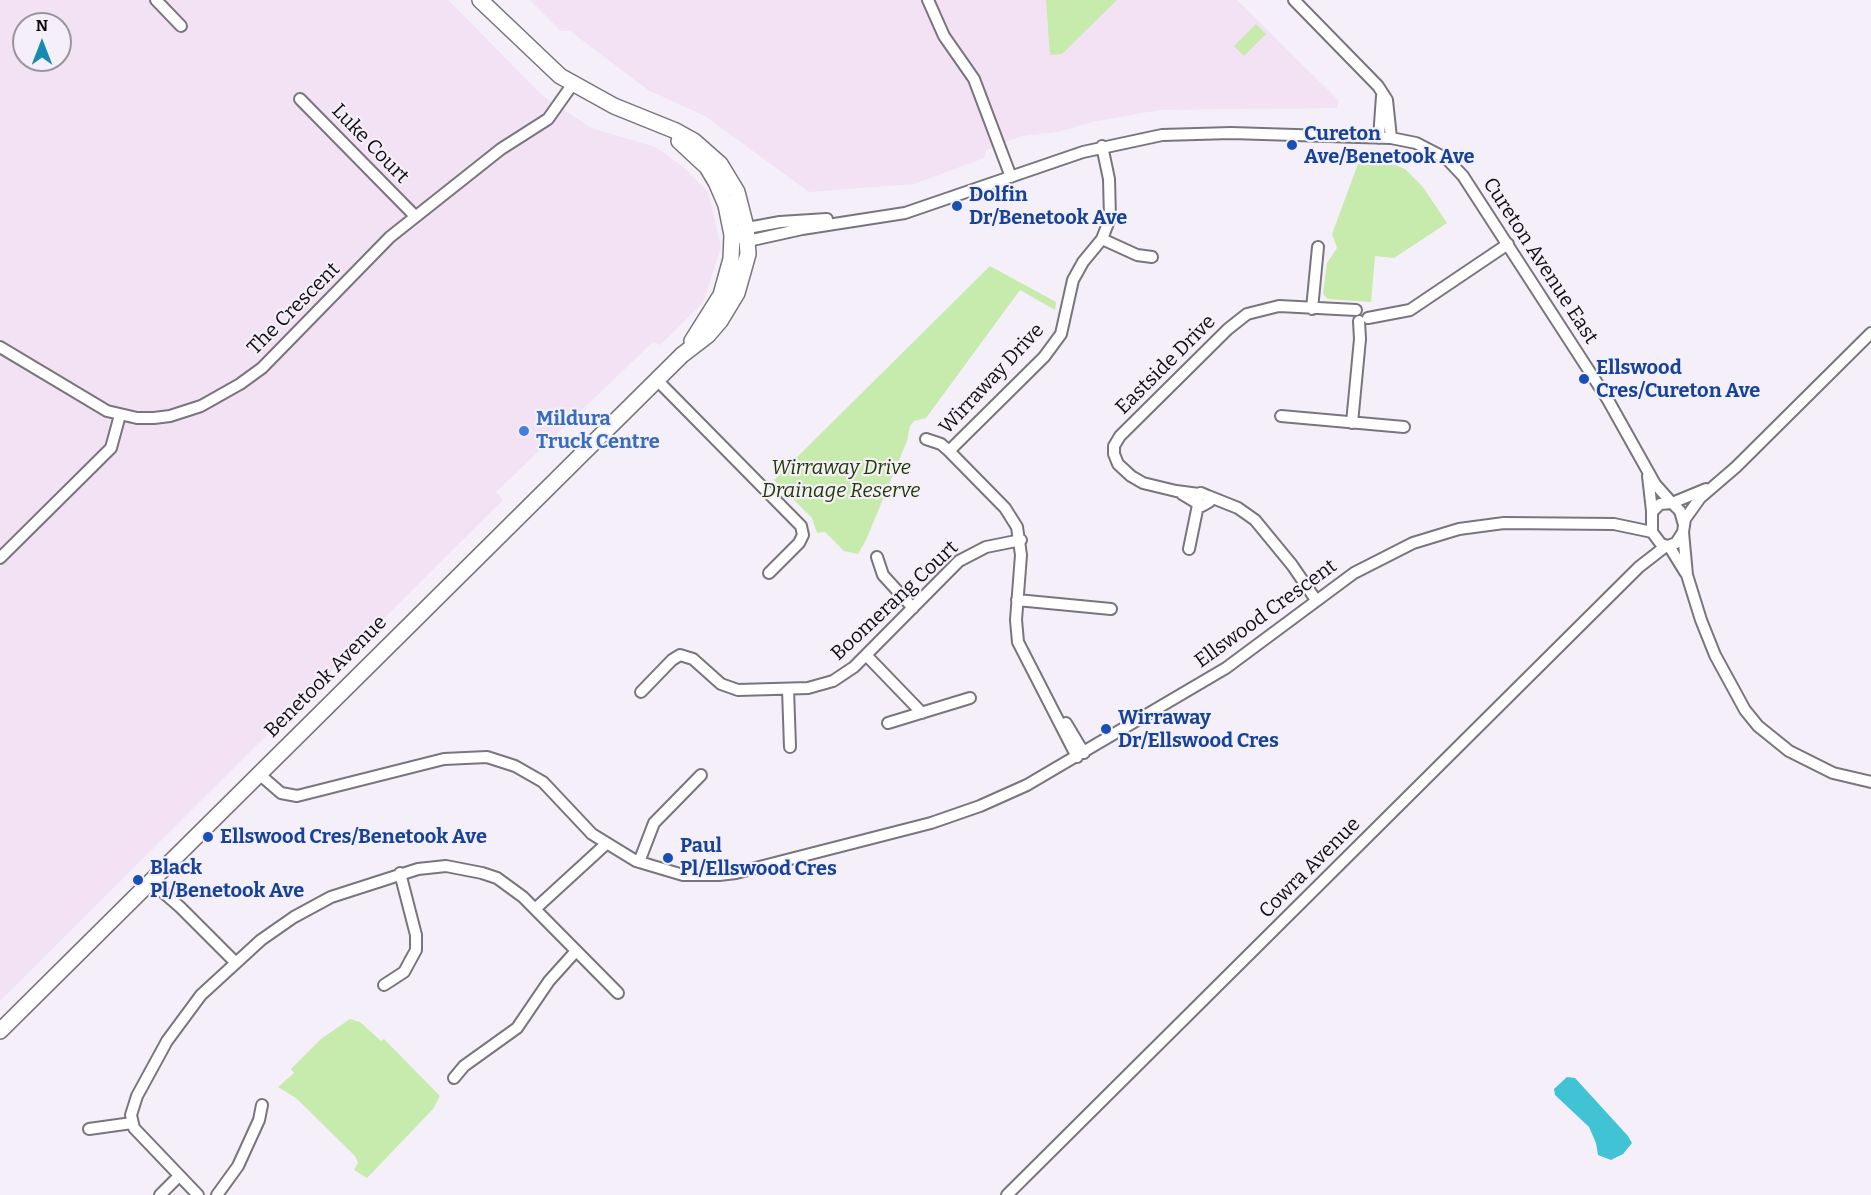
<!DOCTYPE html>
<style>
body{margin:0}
#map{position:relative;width:1871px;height:1195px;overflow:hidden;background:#f4eff9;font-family:Bitter,serif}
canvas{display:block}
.north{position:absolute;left:12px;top:12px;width:60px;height:60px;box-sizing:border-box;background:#f4eff9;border:2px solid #98959c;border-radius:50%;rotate:0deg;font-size:16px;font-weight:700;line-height:24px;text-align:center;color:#0e0d10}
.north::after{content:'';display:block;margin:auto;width:21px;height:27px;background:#178baf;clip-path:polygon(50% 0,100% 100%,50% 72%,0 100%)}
</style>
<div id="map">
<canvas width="1871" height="1195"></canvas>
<div class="north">N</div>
</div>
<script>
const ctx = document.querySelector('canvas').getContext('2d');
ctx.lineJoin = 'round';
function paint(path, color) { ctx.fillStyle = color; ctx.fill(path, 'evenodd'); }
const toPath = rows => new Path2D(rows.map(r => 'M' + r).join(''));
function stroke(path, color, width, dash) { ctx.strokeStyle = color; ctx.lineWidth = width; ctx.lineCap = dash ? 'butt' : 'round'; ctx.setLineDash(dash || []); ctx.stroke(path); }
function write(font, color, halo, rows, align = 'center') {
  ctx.font = font + ' Bitter,serif'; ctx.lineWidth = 4.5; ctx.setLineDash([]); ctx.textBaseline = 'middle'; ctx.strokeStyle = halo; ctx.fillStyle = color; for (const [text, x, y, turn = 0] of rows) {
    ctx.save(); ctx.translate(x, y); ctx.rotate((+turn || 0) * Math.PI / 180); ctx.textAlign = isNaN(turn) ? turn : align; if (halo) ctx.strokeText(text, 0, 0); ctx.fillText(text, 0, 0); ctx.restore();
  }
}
paint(toPath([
 [0,0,448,0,542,95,591,128,655,147,681,165,708,192,721,247,703,303,660,345,653,342,496,492,503,500,0,1001],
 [24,24,60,24,60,60,24,60],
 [530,0,1237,0,1339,101,1337,108,1159,110,1092,122,1058,132,1021,136,986,150,984,158,914,184,809,192,705,116,648,90,570,31,561,31]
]), '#f2e2f4');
paint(toPath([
 [1046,0,1117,0,1062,54,1050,55],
 [1256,24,1266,34,1244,56,1234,46],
 [1358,164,1395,165,1405,169,1423,187,1447,223,1394,258,1375,256,1371,302,1328,299,1323,294,1327,263,1337,248,1332,234],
 [990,266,1056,302,1055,310,1020,290,926,418,914,421,910,426,907,441,866,540,858,554,844,551,825,532,817,533,812,518,774,480],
 [350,1019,360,1022,381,1041,384,1039,440,1096,433,1109,367,1178,354,1170,358,1163,355,1156,296,1098,278,1087,294,1073,291,1069,321,1039]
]), '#c6ebad');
paint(toPath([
 [1567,1077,1575,1078,1628,1136,1632,1143,1623,1154,1611,1160,1598,1155,1596,1143,1589,1127,1555,1095,1554,1089]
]), '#40c4d5');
const street = toPath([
 [156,0,181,26],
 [928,0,944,36,974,79,1011,177],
 [1294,0,1378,86,1387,100,1391,138],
 [300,99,414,215],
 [1379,138,1382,96],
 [742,229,780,222,827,219],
 [741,238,748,241,802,229,905,213,1083,152,1162,135,1231,133,1391,138,1416,143,1447,159,1463,176,1608,400,1655,484,1671,502],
 [1102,239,1137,255,1152,257],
 [1312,309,1318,247],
 [1368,318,1410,310,1508,244],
 [1871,333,1736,467,1700,498,1685,519,1683,532,1687,575,1701,620,1715,655,1745,710,1758,726,1789,751,1833,773,1871,782],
 [0,347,107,411,137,418,154,418,170,416,201,406,240,384,262,368,390,237,501,149,548,119,572,85],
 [657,380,801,526,803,535,799,543,769,573],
 [1281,416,1404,427],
 [1352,423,1360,339,1359,321],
 [926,439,941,444,949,451,1005,508,1017,527,1021,555,1016,620,1018,642,1077,757],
 [949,451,1044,357,1061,334,1073,280,1083,262,1102,239,1110,218,1109,179,1102,146],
 [1648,476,1652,511],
 [1182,494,1202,506,1209,502,1208,496,1201,493,1196,501],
 [1199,494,1176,491,1143,483,1131,476,1118,464,1114,454,1114,446,1120,436,1228,329,1247,314,1279,306,1356,310],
 [1208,496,1238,508,1255,520,1292,565,1316,600],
 [1672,503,1706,489],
 [1683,532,1676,543,1668,546,1661,544,1652,532,1652,512,1660,504,1672,503,1680,511,1684,525],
 [1669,546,1685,572],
 [1189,549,1198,505],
 [877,557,883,575,913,608],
 [0,558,111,448,120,415],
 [1017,600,1111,609],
 [866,655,922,713],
 [788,689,790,747],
 [641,692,672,660,680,655,693,659,721,684,738,690,808,688,833,681,854,667,959,561,986,547,1021,540],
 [888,723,970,698],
 [1066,723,1084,753],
 [258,773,281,793,297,796,444,759,487,757,515,766,543,782,592,834,636,861,683,875,719,875,736,873,931,823,980,806,1027,785,1226,668,1354,573,1413,543,1459,529,1504,523,1614,524,1652,532],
 [639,862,654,823,701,775],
 [150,881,180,907,235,962],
 [535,909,606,844],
 [384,985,404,972,416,950,416,935,400,873],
 [454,1078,464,1066,517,1028,549,981,576,951],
 [89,1129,132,1123],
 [160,1195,179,1176],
 [198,1195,134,1128,131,1115,137,1096,167,1041,201,995,261,940,294,917,331,897,418,869,446,866,482,873,497,878,523,897,618,993],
 [217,1195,238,1166,259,1120,262,1105],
 [1007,1195,1639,567,1666,546]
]);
const secondary = toPath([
 [679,141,707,167,716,182,726,205,732,235,731,259,721,295,692,341],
 [0,1031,682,355,708,335,720,321,737,293,748,254,746,227,737,192,720,164,694,141,676,131,614,106,560,76,480,0]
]);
stroke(street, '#79757d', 14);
stroke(secondary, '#79757d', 18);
stroke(street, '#fff', 10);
stroke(secondary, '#fff', 15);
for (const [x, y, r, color] of [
 [1292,145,6,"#1a4fb4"],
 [957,206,6,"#1a4fb4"],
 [1584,379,6,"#1a4fb4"],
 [524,431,6,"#3f7fe0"],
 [1106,729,6,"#1a4fb4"],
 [208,837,6,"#1a4fb4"],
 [668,858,6,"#1a4fb4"],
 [138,880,6,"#1a4fb4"]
]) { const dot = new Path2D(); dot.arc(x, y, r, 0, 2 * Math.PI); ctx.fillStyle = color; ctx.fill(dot); stroke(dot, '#f4eff9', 2); }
write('bold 20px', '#164399', '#f4eff9', [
 ["Cureton",1304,134],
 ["Ave/Benetook Ave",1304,157],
 ["Dolfin",969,195],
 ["Dr/Benetook Ave",969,218],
 ["Ellswood",1596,368],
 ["Cres/Cureton Ave",1596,391],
 ["Wirraway",1118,718],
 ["Dr/Ellswood Cres",1118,741],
 ["Ellswood Cres/Benetook Ave",220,837],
 ["Paul",680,846],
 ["Pl/Ellswood Cres",680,869],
 ["Black",150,868],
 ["Pl/Benetook Ave",150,891]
], 'left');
write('20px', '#0e0d10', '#f4eff9', [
 ["Luke Court",370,144,46],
 ["Cureton Avenue East",1540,261,57],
 ["The Crescent",294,309,-45],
 ["Eastside Drive",1166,365,-45],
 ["Wirraway Drive",992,379,-47],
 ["Boomerang Court",895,601,-43],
 ["Ellswood Crescent",1266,614,-36],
 ["Benetook Avenue",326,677,-45],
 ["Cowra Avenue",1310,868,-45]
]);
write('bold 20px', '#366cbe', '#f4eff9', [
 ["Mildura",536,419],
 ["Truck Centre",536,442]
], 'left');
write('italic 20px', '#1e3901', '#f4eff9', [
 ["Wirraway Drive",841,468],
 ["Drainage Reserve",841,491]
]);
</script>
